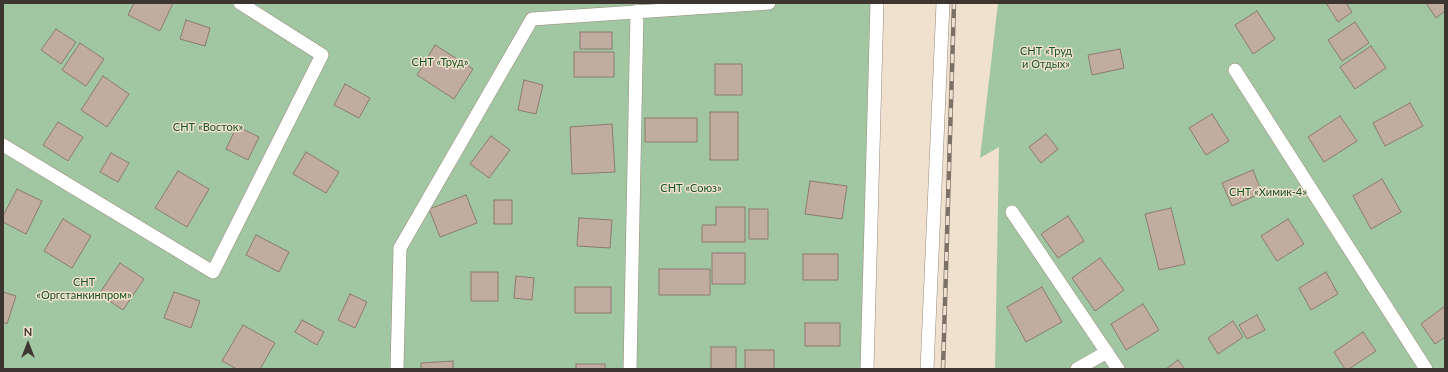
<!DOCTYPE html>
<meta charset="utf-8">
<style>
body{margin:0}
#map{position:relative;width:1448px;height:372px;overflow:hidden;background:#f0e0ce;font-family:Lato,sans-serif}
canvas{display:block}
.frame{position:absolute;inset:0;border:4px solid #3d3630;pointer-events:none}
.north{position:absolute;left:8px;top:324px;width:40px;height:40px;-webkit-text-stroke:3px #f0e0ce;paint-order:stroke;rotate:0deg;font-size:11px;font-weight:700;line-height:16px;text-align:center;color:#3d3630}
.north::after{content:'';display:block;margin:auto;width:14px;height:18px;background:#3d3630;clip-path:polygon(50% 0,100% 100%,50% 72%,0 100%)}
</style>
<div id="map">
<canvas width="1448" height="372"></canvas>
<div class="frame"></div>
<div class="north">N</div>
</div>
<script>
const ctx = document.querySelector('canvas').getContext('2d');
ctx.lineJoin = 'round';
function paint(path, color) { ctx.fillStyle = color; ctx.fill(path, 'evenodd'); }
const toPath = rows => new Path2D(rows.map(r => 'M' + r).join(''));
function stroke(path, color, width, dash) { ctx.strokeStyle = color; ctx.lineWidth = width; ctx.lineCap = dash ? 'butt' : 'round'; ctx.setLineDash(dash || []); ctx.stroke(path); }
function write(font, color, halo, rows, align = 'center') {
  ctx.font = font + ' Lato,sans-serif'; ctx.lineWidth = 3; ctx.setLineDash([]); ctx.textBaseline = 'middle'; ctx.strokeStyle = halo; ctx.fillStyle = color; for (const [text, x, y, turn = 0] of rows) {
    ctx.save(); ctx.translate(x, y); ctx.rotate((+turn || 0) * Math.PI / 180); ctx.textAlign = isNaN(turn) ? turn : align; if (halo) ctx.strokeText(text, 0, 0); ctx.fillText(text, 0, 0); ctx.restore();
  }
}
paint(toPath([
 [3,3,877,3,867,369,3,369],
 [998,3,1445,3,1445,369,995,369,999,147,980,158]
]), '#a0c7a1');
const building = toPath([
 [134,3,173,3,160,31,128,15,134,3],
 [1326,3,1346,3,1352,12,1338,22,1326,3],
 [1426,3,1445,3,1445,11,1436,18,1426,3],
 [1257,11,1275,39,1253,54,1235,25,1257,11],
 [186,20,210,28,205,46,180,39,186,20],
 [1355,22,1369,43,1342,61,1328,40,1355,22],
 [56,29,76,42,61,64,41,50,56,29],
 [580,32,612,32,612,49,580,49,580,32],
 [80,43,104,59,86,86,62,70,80,43],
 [435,45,473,69,454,99,417,75,435,45],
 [1371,46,1386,68,1355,89,1340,67,1371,46],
 [1120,49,1124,68,1092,75,1088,55,1120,49],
 [574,52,614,52,614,77,574,77,574,52],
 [715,64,742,64,742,95,715,95,715,64],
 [103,76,129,94,107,127,81,110,103,76],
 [524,80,543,85,536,114,518,110,524,80],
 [345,84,370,98,359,118,334,105,345,84],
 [1410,103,1423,126,1385,146,1373,123,1410,103],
 [710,112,738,112,738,160,710,160,710,112],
 [1212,114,1229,141,1206,155,1189,128,1212,114],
 [1340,116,1357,141,1324,162,1308,137,1340,116],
 [645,118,697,118,697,142,645,142,645,118],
 [58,122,83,137,68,161,43,145,58,122],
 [612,124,615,172,572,174,570,127,612,124],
 [237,126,259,137,248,160,226,149,237,126],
 [1046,134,1058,149,1041,163,1029,147,1046,134],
 [491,136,510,150,489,178,470,164,491,136],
 [306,152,339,172,326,193,293,174,306,152],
 [111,153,129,163,118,182,100,172,111,153],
 [1253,170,1262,193,1232,206,1222,183,1253,170],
 [178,171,209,189,187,227,155,208,178,171],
 [1382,179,1401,212,1371,229,1353,196,1382,179],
 [810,181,847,186,842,219,805,214,810,181],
 [17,189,42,201,26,234,3,222,3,216,17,189],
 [466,195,477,223,440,237,429,209,466,195],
 [494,200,512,200,512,224,494,224,494,200],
 [716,207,745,207,745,242,702,242,702,225,716,225,716,207],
 [1171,208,1185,264,1159,270,1145,214,1171,208],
 [749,209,768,209,768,239,749,239,749,209],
 [1068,216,1084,241,1058,258,1041,234,1068,216],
 [579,218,612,220,610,248,577,246,579,218],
 [63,219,91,236,72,268,44,251,63,219],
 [1288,219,1304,244,1277,261,1261,236,1288,219],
 [256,235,289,252,279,272,246,255,256,235],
 [712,253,745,253,745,284,712,284,712,253],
 [803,254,838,254,838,280,803,280,803,254],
 [1100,258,1124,290,1095,311,1072,278,1100,258],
 [120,263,144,279,123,310,99,294,120,263],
 [659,269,710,269,710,295,659,295,659,269],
 [471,272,498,272,498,301,471,301,471,272],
 [1326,272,1338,294,1311,310,1299,288,1326,272],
 [516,276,534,278,532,300,514,298,516,276],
 [575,287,611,287,611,313,575,313,575,287],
 [1042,287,1062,322,1026,342,1007,307,1042,287],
 [3,292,16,296,7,324,3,322,3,292],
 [174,292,200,301,191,328,164,318,174,292],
 [350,294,367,302,355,328,338,320,350,294],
 [1143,304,1159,330,1126,350,1111,324,1143,304],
 [1445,306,1445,337,1435,344,1421,324,1445,306],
 [1257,315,1265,330,1247,339,1239,325,1257,315],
 [302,320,324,332,317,345,295,332,302,320],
 [1233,321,1243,337,1218,354,1208,338,1233,321],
 [805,323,840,323,840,346,805,346,805,323],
 [243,325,275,343,260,369,237,369,222,361,243,325],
 [1363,332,1376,351,1349,369,1345,369,1334,352,1363,332],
 [711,347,736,347,736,369,711,369,711,347],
 [745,350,774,350,774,369,745,369,745,350],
 [1178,360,1185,369,1166,369,1178,360],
 [453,361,453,369,421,369,421,363,453,361],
 [576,364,605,364,605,369,576,369,576,364]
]);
paint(building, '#c0ad9f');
stroke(building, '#8d7b6e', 1);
const service = toPath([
 [1235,70,1426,369],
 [3,145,213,272,322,55,240,3],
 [1012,212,1118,369],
 [397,369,400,248,532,19,769,3],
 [630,369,637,11],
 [867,369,877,3],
 [927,369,943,3],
 [1077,369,1107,352]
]);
stroke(service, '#998a7a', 14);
stroke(service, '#fff', 13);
const rail = toPath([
 [943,369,954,3]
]);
stroke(rail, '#7c7167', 4.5);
stroke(rail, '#f0e0ce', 3, [9]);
write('11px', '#185421', '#f0e0ce', [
 ["СНТ «Труд",1046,51],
 ["и Отдых»",1046,64],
 ["СНТ «Труд»",440,62],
 ["СНТ «Восток»",208,127],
 ["СНТ «Союз»",691,188],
 ["СНТ «Химик-4»",1268,192],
 ["СНТ",84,282],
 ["«Оргстанкинпром»",84,295]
]);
</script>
